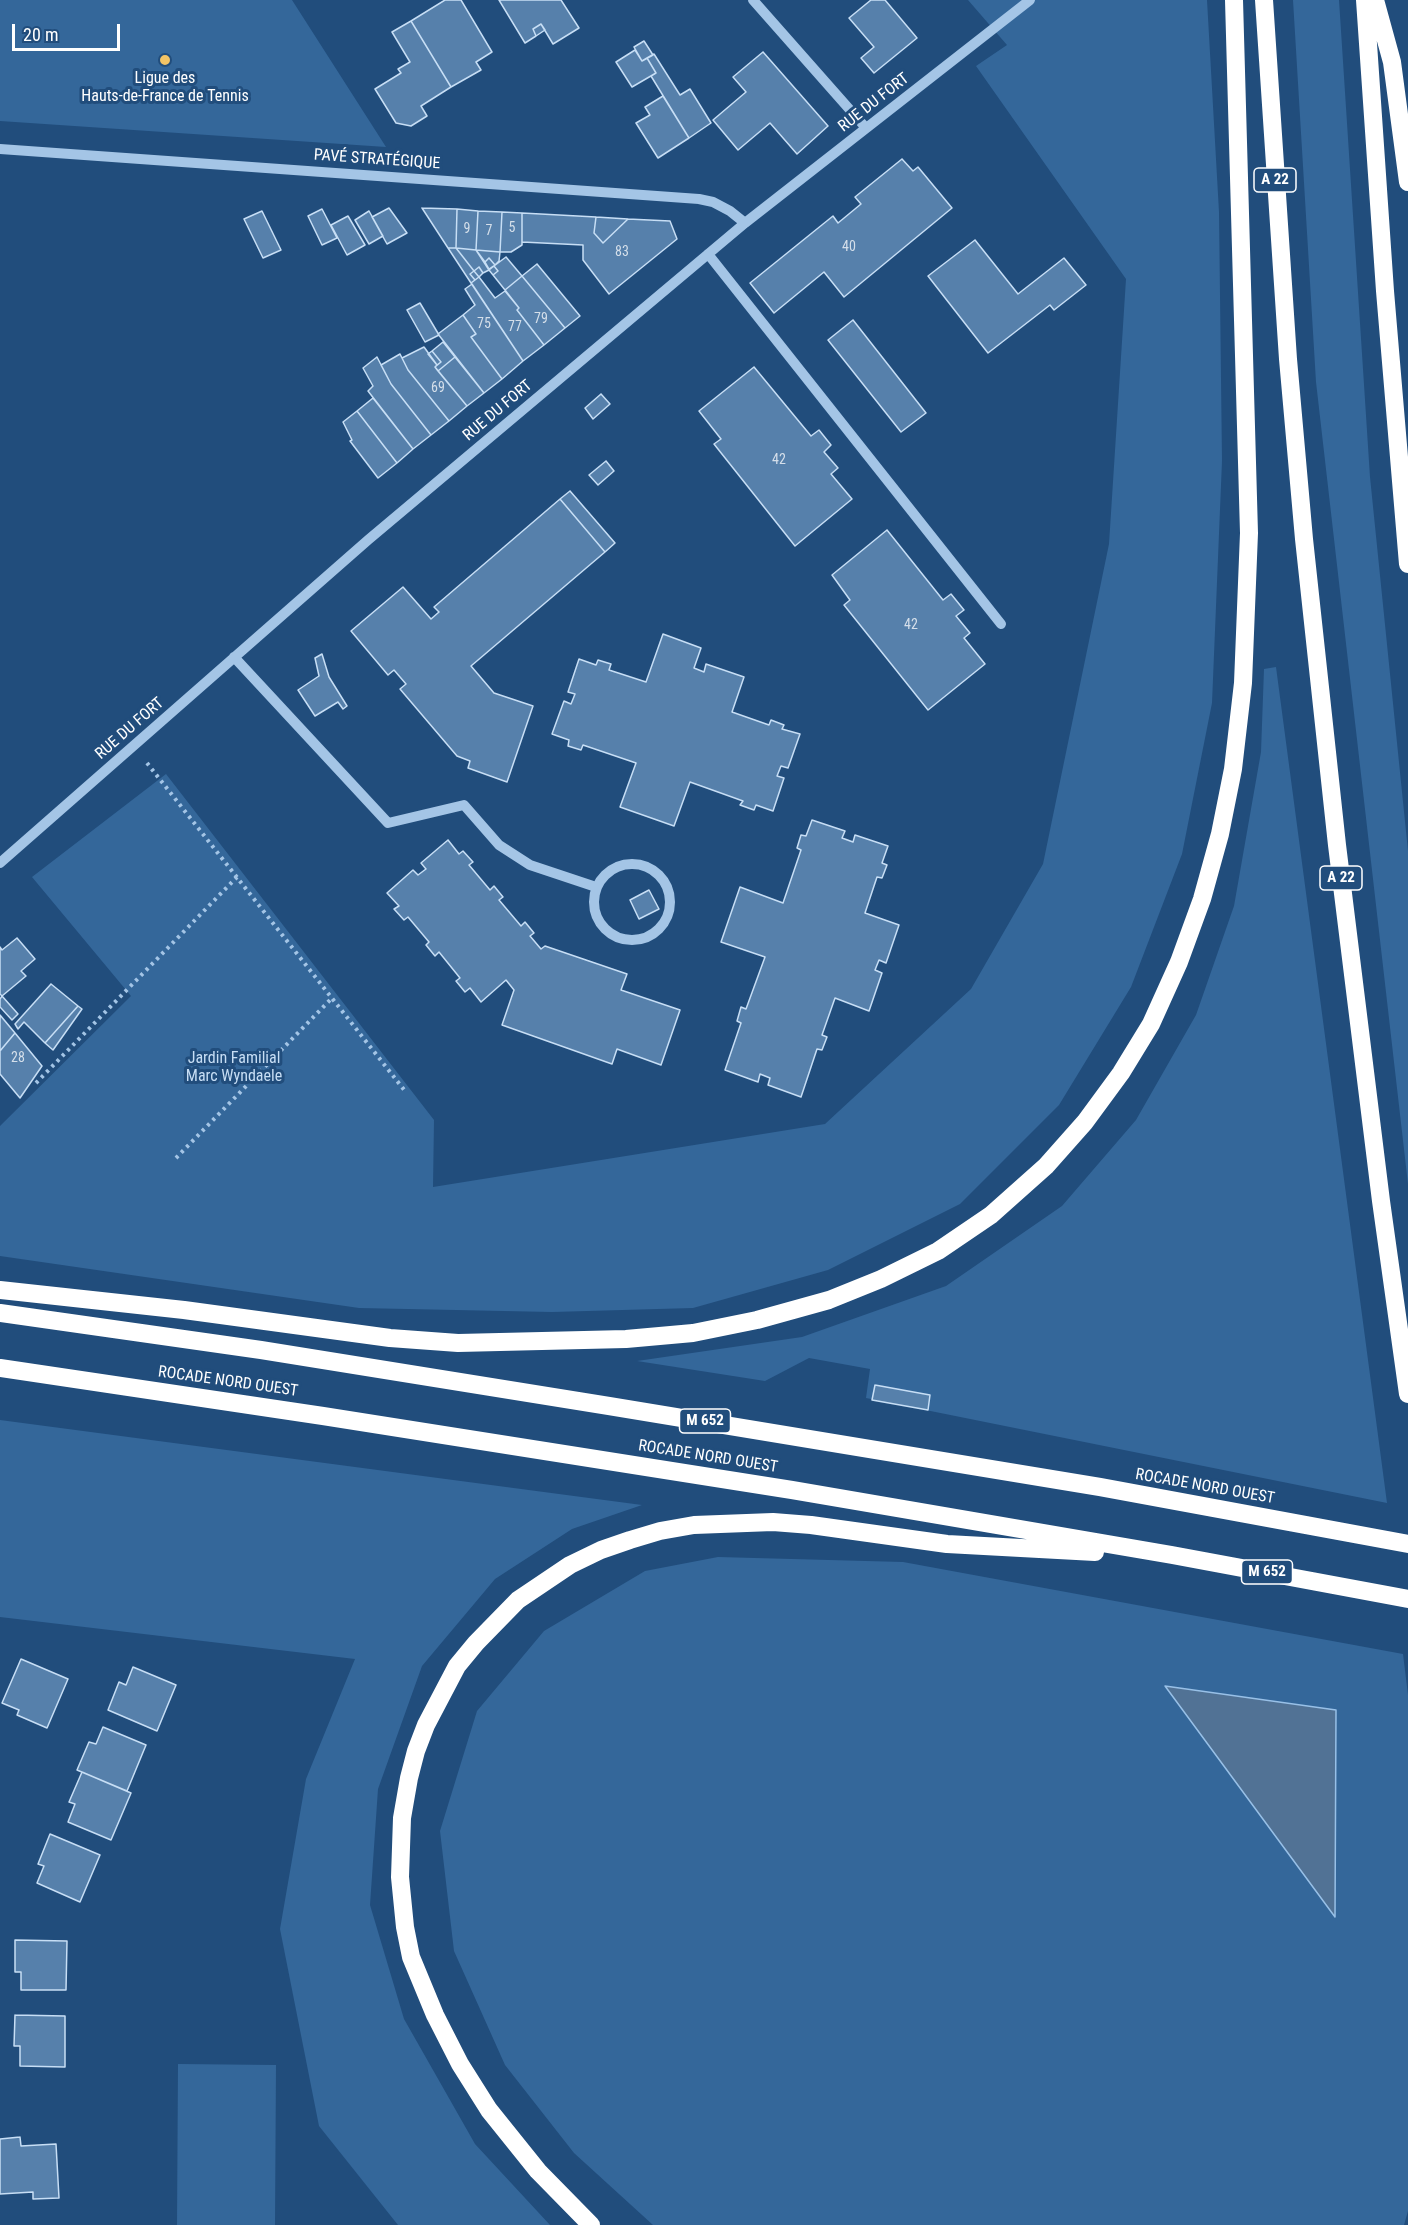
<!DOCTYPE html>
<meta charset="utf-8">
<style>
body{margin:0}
#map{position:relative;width:1408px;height:2225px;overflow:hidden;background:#214d7c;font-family:"Roboto Condensed",sans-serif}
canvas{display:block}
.scale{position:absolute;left:12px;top:24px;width:108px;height:27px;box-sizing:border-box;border:3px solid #fff;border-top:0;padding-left:8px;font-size:18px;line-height:21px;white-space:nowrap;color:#fff;-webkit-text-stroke:4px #214d7c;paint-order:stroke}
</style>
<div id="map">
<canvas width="1408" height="2225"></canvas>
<div class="scale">20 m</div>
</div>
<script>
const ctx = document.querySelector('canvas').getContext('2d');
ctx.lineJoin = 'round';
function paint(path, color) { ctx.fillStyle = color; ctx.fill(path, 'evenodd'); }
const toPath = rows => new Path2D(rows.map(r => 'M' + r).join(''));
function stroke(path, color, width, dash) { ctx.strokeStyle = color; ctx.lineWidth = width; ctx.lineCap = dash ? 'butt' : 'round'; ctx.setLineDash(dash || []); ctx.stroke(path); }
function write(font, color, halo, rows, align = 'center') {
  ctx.font = font + ' "Roboto Condensed",sans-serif'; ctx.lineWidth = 6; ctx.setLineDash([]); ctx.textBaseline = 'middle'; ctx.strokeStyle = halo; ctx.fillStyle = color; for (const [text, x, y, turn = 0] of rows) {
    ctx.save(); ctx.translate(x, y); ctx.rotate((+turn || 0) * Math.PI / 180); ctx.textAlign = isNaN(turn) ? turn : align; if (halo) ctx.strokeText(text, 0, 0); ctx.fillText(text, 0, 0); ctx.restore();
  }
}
paint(toPath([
 [0,0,292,0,386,147,0,121],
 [968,0,1207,0,1219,212,1222,461,1212,703,1182,854,1131,987,1059,1105,960,1204,828,1270,693,1308,552,1312,359,1308,0,1256,0,1126,131,996,32,877,166,774,434,1120,433,1187,825,1124,971,989,1043,864,1109,544,1126,279,976,66,1007,45],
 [1293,0,1339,0,1370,477,1408,851,1408,1184,1316,382],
 [1276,667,1387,1503,866,1398,870,1369,809,1358,765,1381,637,1361,802,1337,946,1286,1062,1206,1136,1120,1196,1015,1234,906,1261,752,1264,669],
 [0,1420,642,1505,572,1529,495,1579,422,1666,378,1789,370,1905,404,2019,475,2144,550,2225,398,2225,319,2126,280,1929,306,1779,355,1659,0,1617],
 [718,1557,903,1562,1403,1654,1408,1695,1408,2211,1404,2225,653,2225,574,2153,505,2065,454,1951,440,1831,477,1711,544,1631,645,1571],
 [178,2064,276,2065,275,2225,177,2225]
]), '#34679a');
const water = toPath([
 [1165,1686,1336,1710,1335,1917,1165,1686]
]);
paint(water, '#517295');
stroke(water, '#98c0e7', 1.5);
const building = toPath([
 [445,0,461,0,492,52,476,62,481,70,451,87,411,21,445,0],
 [499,0,561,0,579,28,553,44,541,24,533,29,536,36,525,43,499,0],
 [871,0,885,0,917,38,874,73,861,58,874,47,849,18,871,0],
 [411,21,451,87,421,106,427,116,411,126,396,123,375,89,401,73,398,69,410,62,392,32,411,21],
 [541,24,545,30,536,36,533,29,541,24],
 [644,41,653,55,642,61,634,47,644,41],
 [635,50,642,61,647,58,656,73,632,87,616,62,635,50],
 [763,52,828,126,797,154,770,123,738,150,713,120,746,92,733,77,763,52],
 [654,54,680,95,690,89,711,123,689,138,651,76,656,73,647,58,654,54],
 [663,96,689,138,658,158,636,123,650,115,645,107,663,96],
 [902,159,913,171,918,167,952,208,844,297,824,272,774,313,750,283,833,216,838,223,861,204,855,197,902,159],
 [389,208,407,233,387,244,372,217,389,208],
 [422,208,457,209,456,248,448,248,422,208],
 [322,209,337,238,322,245,308,216,322,209],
 [457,209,478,211,476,250,456,248,457,209],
 [262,211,281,250,263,258,244,219,262,211],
 [369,211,383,236,369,244,355,220,369,211],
 [478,211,502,212,500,252,476,250,478,211],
 [502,212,522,213,522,245,511,252,500,252,502,212],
 [522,213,596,217,594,233,603,243,628,219,670,221,677,239,609,294,583,260,583,245,522,242,522,213],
 [348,216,365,245,347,255,331,225,348,216],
 [596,217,628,219,603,243,594,233,596,217],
 [975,240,1018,294,1064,258,1086,285,1054,310,1050,305,988,353,928,276,975,240],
 [448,248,456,248,474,271,470,274,475,280,471,283,448,248],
 [456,248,476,250,489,270,483,273,479,267,474,271,456,248],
 [476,250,500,252,499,261,495,265,489,258,485,262,476,250],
 [506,257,522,276,505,290,493,275,498,271,494,266,506,257],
 [489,258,495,265,489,269,485,262,489,258],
 [537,264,580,316,565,328,522,276,537,264],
 [494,266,498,271,493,275,489,270,494,266],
 [479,267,483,273,479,277,474,271,479,267],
 [474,271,479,277,475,280,470,274,474,271],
 [522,276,565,328,544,345,517,310,519,308,505,290,522,276],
 [479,277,495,298,505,291,519,308,517,310,544,345,523,361,471,283,479,277],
 [472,284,523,361,502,379,471,337,476,334,463,315,475,305,465,289,472,284],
 [420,303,439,335,425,342,407,310,420,303],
 [463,315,476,334,471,337,502,379,484,393,438,334,463,315],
 [853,320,926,413,901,432,828,340,853,320],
 [443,342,455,357,438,371,435,367,441,362,432,351,443,342],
 [424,347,437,365,435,367,467,406,449,421,408,370,402,358,424,347],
 [432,351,441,362,437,365,428,354,432,351],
 [400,354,408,370,449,421,431,435,391,384,381,365,400,354],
 [377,357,391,384,431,435,413,449,368,391,373,386,363,368,377,357],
 [455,357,484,393,467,406,438,371,455,357],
 [754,367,811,436,819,430,831,445,824,452,838,468,831,474,852,499,795,546,714,444,721,439,699,411,754,367],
 [601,394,610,404,593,419,585,408,601,394],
 [373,398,413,449,397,463,357,411,373,398],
 [357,411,397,463,378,478,350,441,352,440,343,422,357,411],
 [606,461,614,471,598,485,589,475,606,461],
 [570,491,615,543,605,552,560,499,570,491],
 [560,499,605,552,471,666,494,693,533,706,507,782,468,768,470,761,457,756,400,689,406,684,394,670,388,675,351,631,403,587,431,619,439,612,434,607,560,499],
 [887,530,943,600,951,594,964,610,956,616,970,633,964,638,985,664,928,710,844,605,850,600,832,575,887,530],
 [663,634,701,648,694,668,704,672,706,664,744,677,732,712,769,725,771,720,784,725,782,729,800,734,788,768,781,766,777,776,784,778,773,811,756,805,754,810,740,805,743,801,690,782,674,826,620,807,636,763,583,745,581,750,568,746,569,740,552,734,564,701,571,704,575,694,568,692,579,659,596,665,598,660,611,664,609,670,646,682,663,634],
 [322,654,329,677,347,706,343,709,338,702,315,716,298,690,319,676,315,658,322,654],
 [812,820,845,831,842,838,853,842,855,835,888,846,882,863,887,865,882,878,877,877,865,913,899,925,886,963,879,960,875,970,882,973,869,1011,835,998,822,1035,827,1037,822,1050,817,1049,801,1097,768,1085,770,1078,760,1074,758,1082,725,1070,741,1023,737,1021,741,1007,746,1009,765,957,721,942,740,887,783,903,801,850,797,848,801,835,806,836,812,820],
 [448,840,459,854,463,851,473,862,469,865,490,890,494,886,503,897,499,900,521,926,525,922,534,933,530,936,541,949,545,946,627,974,621,990,680,1010,661,1065,617,1049,612,1064,502,1025,514,990,506,980,481,1002,470,988,465,992,456,981,460,978,439,952,435,956,426,945,429,942,408,917,404,920,394,909,399,906,387,893,413,870,418,875,426,869,421,863,448,840],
 [649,890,659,909,639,919,630,900,649,890],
 [17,938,35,959,21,971,26,976,2,996,0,994,0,947,2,950,17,938],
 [51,984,78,1006,45,1043,24,1022,18,1029,15,1024,51,984],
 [2,996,18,1014,12,1020,0,1007,0,999,2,996],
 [78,1006,82,1009,53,1050,45,1043,78,1006],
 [0,1015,15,1033,0,1051,0,1015],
 [15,1033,42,1066,20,1098,0,1074,0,1051,15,1033],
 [875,1385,930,1395,928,1410,872,1400,875,1385],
 [21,1659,68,1679,47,1728,17,1715,19,1710,2,1703,21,1659],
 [133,1667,176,1685,157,1731,108,1710,119,1682,126,1685,133,1667],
 [103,1727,146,1745,127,1791,77,1770,89,1742,96,1744,103,1727],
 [82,1772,131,1793,111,1840,68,1822,75,1804,69,1802,82,1772],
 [50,1834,100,1855,80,1902,37,1883,44,1866,38,1864,50,1834],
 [15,1940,67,1941,66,1990,21,1990,21,1972,15,1972,15,1940],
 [15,2015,65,2016,65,2067,20,2066,20,2046,14,2046,15,2015],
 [20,2137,21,2146,56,2144,59,2198,33,2199,33,2192,0,2194,0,2139,20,2137]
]);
paint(building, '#5680ab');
stroke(building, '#c7def5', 1.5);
stroke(toPath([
 [147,763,405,1091],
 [36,1083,237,877],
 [176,1158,332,998]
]), '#a4c5e6', 4, [3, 4.5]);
stroke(toPath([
 [753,0,866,128],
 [0,149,699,199,713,202,730,211,745,223],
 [708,254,1001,624],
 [234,657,388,823,464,805,499,845,530,865,596,887],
 [0,863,368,540,745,223,1030,0],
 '594 902a38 38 0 1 1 76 0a38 38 0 1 1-76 0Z'
]), '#a4c5e6', 10);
stroke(toPath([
 [1264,0,1288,359,1304,539,1337,845,1381,1201,1408,1394],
 [1365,0,1385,291,1408,564],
 [1375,0,1392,62,1408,182],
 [0,1290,184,1310,390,1338,458,1343,626,1339,693,1333,757,1320,829,1300,881,1279,938,1251,991,1215,1046,1166,1085,1122,1121,1073,1151,1024,1179,962,1202,899,1220,834,1233,769,1243,683,1249,533,1234,0],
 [0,1313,261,1350,609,1406,1100,1487,1408,1544],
 [0,1368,323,1416,792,1490,1172,1555,1408,1599],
 [591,2225,538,2171,489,2110,460,2064,435,2015,411,1957,405,1927,400,1877,402,1818,409,1778,416,1751,426,1725,457,1666,476,1643,518,1600,570,1565,601,1550,630,1540,660,1531,694,1525,773,1522,811,1525,947,1544,1095,1552]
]), '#fff', 18);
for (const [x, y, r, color] of [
 [165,60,6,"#f2c466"]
]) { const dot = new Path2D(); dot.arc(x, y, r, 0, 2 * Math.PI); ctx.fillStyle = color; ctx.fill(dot); stroke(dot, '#214d7c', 2); }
write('14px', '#d5dfea', null, [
 ["5",512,228],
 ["9",467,229],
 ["7",489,231],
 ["40",849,247],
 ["83",622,252],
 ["79",541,319],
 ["75",484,324],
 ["77",515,327],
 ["69",438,388],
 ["42",779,460],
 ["42",911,625],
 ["28",18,1058]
]);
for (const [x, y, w] of [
 [1275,180,42],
 [1341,878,42],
 [705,1421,51],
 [1267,1572,51]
]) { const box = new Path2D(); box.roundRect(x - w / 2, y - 12, w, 24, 4.5); ctx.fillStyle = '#214d7c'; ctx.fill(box); stroke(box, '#fff', 1.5); }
write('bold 15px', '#fff', null, [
 ["A 22",1275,180],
 ["A 22",1341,878],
 ["M 652",705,1421],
 ["M 652",1267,1572]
]);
write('16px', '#fff', '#214d7c', [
 ["Ligue des",165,79],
 ["Hauts-de-France de Tennis",165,97]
]);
write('16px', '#fff', '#214d7c', [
 ["RUE DU FORT",874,103,-38],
 ["PAVÉ STRATÉGIQUE",377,160,4],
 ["RUE DU FORT",498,411,-40],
 ["RUE DU FORT",130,729,-41],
 ["ROCADE NORD OUEST",228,1382,8],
 ["ROCADE NORD OUEST",708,1457,9],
 ["ROCADE NORD OUEST",1205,1487,10]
]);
write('16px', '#c7def5', '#214d7c', [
 ["Jardin Familial",234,1059],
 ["Marc Wyndaele",234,1077]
]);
</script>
